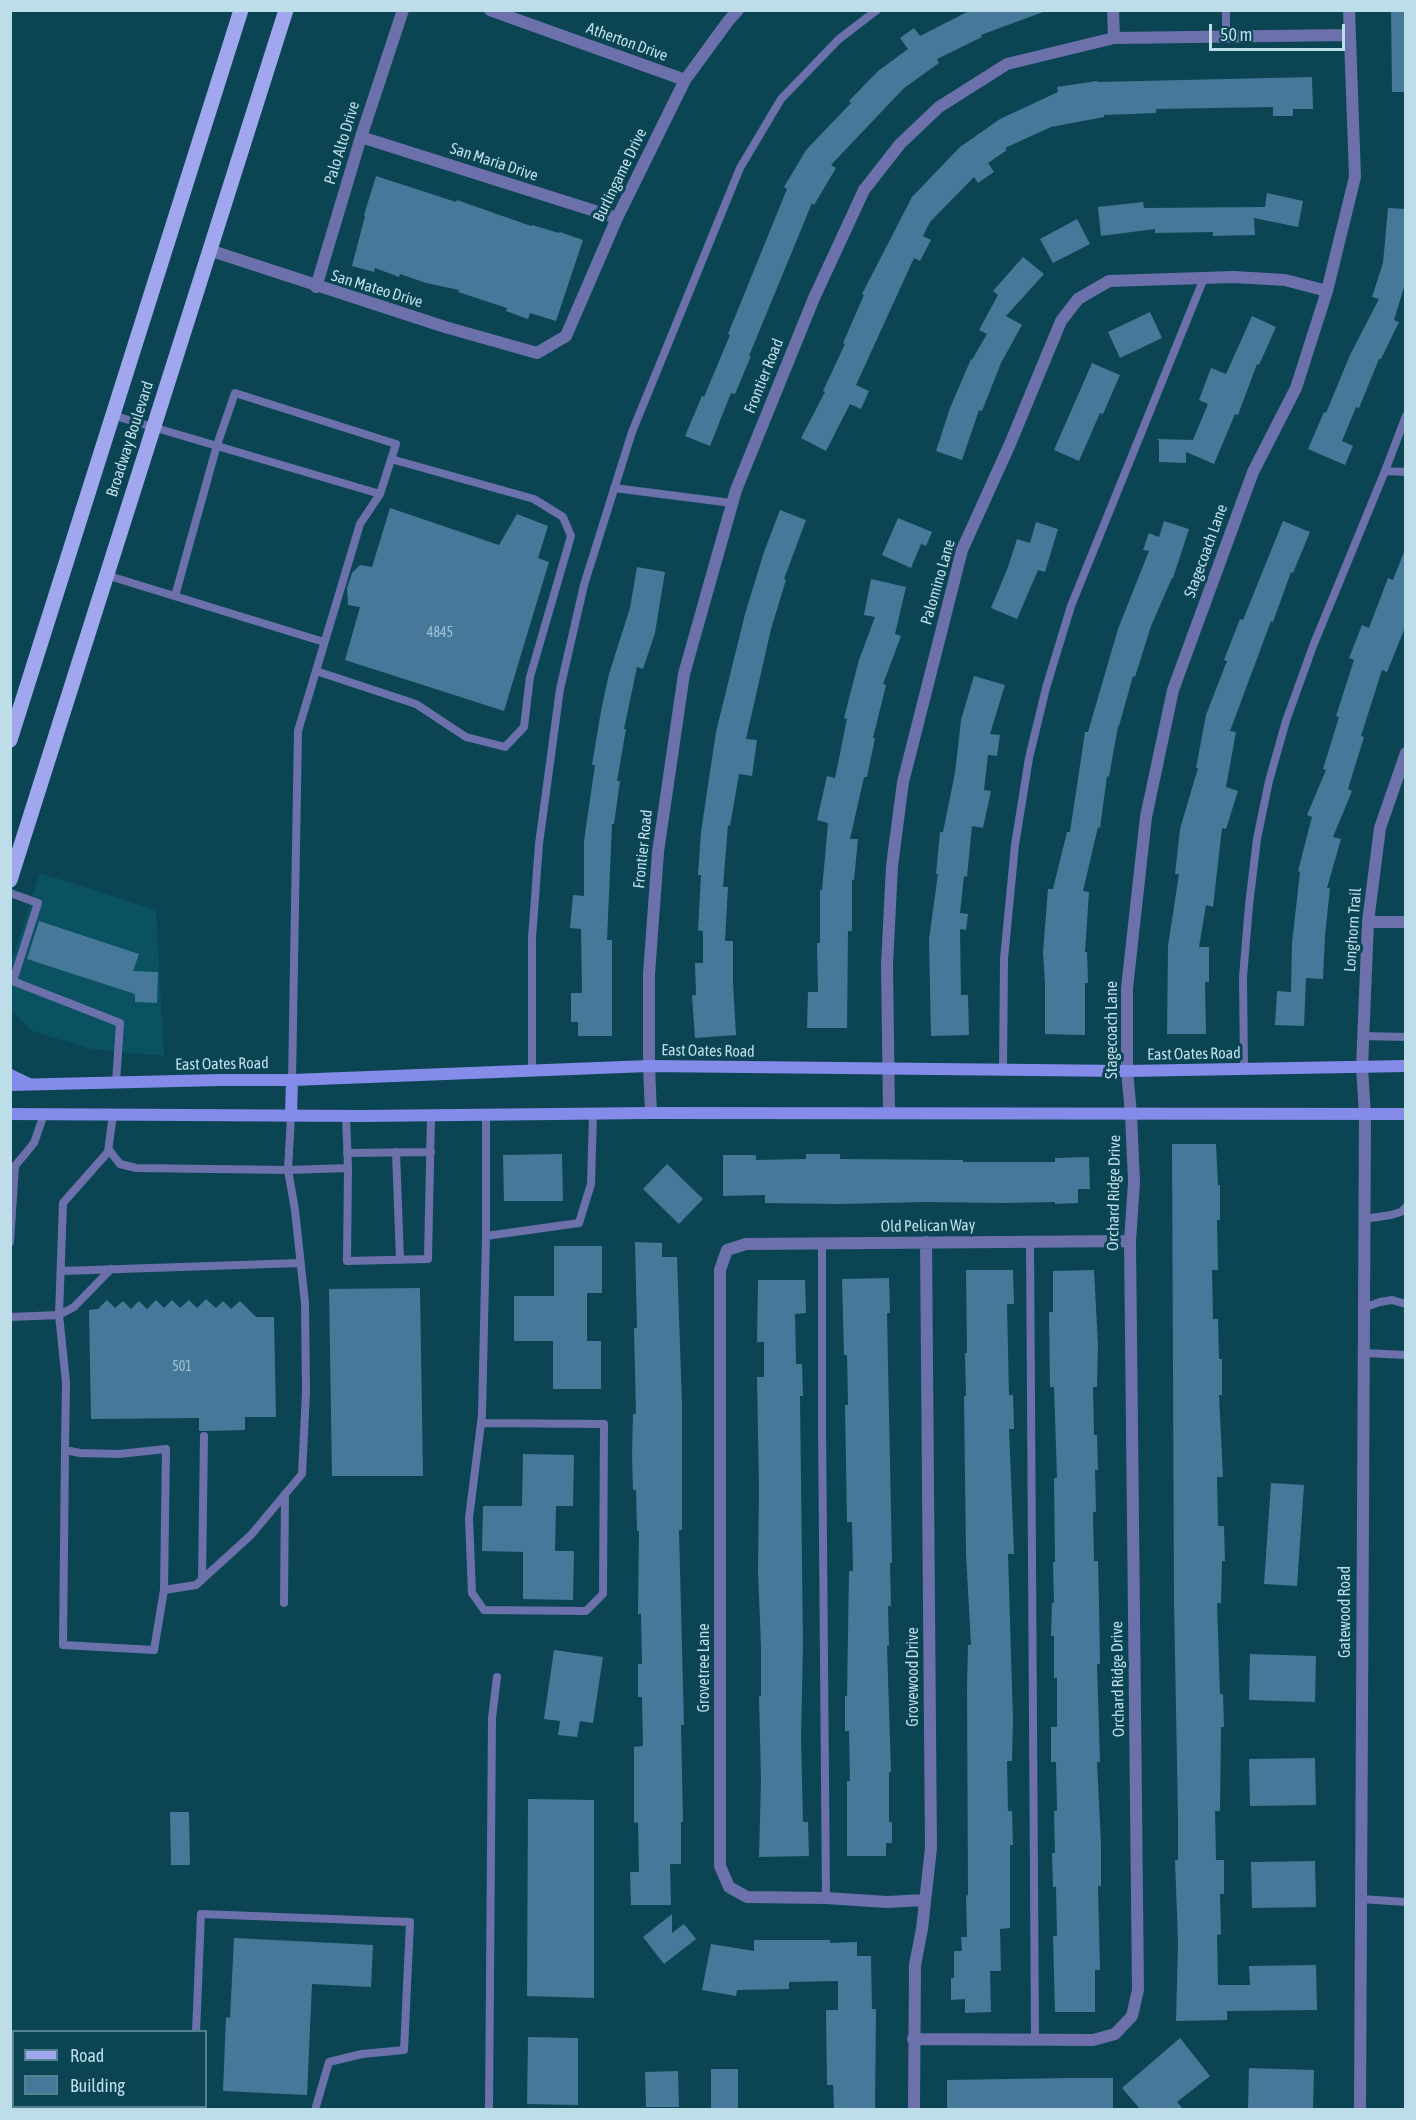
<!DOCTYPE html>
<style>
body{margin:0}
#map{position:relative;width:1416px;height:2120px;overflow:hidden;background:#0b4553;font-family:"Asap Condensed",sans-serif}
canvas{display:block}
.frame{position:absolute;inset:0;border:12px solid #bddee9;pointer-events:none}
.legend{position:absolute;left:12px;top:2030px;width:195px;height:78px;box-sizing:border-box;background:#0b4553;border:2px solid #52828f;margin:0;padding:8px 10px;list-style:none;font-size:18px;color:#bddee9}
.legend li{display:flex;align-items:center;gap:12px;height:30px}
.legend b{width:30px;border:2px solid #52828f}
.scale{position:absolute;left:1209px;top:24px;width:136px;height:27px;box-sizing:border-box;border:3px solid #bddee9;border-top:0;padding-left:8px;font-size:18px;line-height:21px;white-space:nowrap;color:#bddee9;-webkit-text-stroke:4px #0b4553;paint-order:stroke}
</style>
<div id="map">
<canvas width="1416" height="2120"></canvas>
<div class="frame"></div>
<ul class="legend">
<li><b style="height:8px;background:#a0a7ee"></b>Road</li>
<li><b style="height:16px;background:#467899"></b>Building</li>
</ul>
<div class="scale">50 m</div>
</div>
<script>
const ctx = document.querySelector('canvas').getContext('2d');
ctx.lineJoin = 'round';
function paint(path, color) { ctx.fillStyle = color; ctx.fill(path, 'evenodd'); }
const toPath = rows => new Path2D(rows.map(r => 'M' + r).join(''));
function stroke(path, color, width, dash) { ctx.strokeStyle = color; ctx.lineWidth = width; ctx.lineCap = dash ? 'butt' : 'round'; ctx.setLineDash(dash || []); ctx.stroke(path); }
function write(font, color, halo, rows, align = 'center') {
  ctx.font = font + ' "Asap Condensed",sans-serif'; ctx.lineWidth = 6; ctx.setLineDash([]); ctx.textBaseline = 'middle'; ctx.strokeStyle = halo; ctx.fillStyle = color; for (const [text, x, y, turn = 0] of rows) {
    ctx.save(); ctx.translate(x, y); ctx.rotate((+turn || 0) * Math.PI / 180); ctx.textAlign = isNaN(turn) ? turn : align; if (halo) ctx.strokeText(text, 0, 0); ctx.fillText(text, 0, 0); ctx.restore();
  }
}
paint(toPath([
 [40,873,156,910,164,1056,92,1049,32,1031,11,1010,11,963]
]), '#0a5162');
paint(toPath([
 [971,10,1043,12,981,35,982,37,937,59,939,63,904,88,831,165,836,168,814,205,812,203,749,356,751,356,735,394,731,393,710,446,685,436,702,396,704,397,730,335,728,334,787,189,784,187,806,150,851,103,849,101,878,71,908,49,900,38,914,28,920,36],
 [1391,10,1406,10,1406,92,1392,92],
 [1312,77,1313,109,1293,109,1293,116,1273,116,1273,107,1156,109,1156,113,1104,115,1104,117,1051,127,1005,148,1007,150,988,163,994,172,978,183,974,177,930,222,923,236,931,240,920,261,914,258,856,385,869,391,861,409,850,404,826,451,801,438,825,392,823,391,845,344,843,343,864,295,862,294,912,197,960,147,1000,119,1058,92,1057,87,1097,81,1098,82],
 [376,176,456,202,457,200,531,226,532,225,559,233,560,232,583,240,556,321,530,313,528,319,506,311,507,308,458,292,459,290,426,283,400,274,399,277,375,268,374,272,352,266,365,216,364,215],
 [1267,193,1303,201,1298,227,1254,218,1255,235,1213,236,1213,232,1155,233,1155,229,1101,236,1098,207,1143,202,1144,208,1265,207],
 [1388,208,1406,209,1406,281,1394,320,1399,322,1381,359,1379,359,1359,408,1356,407,1342,441,1353,446,1345,465,1308,449,1324,412,1326,413,1350,355,1379,299,1372,297,1383,263],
 [1077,219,1090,244,1053,263,1040,239],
 [1023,257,1044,274,1006,316,1022,325,1001,363,982,411,979,410,962,460,936,451,950,408,971,359,972,360,987,334,979,330,998,295,993,291],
 [1150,312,1162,338,1120,358,1108,332],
 [1252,316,1276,327,1259,365,1257,364,1238,415,1235,414,1214,464,1186,452,1186,463,1159,462,1159,441,1157,439,1193,440,1208,404,1199,400,1211,368,1226,374],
 [1092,363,1120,375,1103,414,1100,413,1079,461,1054,450],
 [390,508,499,545,517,514,548,526,538,558,549,562,504,711,345,660,360,607,348,605,347,588,352,573,360,565,372,567],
 [780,510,806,520,784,579,786,580,771,629,746,739,757,740,752,776,739,774,730,826,728,825,723,887,728,887,725,941,733,941,733,983,736,1035,695,1038,692,995,696,995,695,963,703,963,703,931,698,930,701,875,698,875,701,832,716,732,745,614,764,552],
 [898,518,932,532,926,546,921,544,911,568,882,555],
 [1164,521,1189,529,1173,578,1172,578,1151,626,1135,677,1133,676,1119,726,1118,726,1109,777,1107,776,1100,828,1098,827,1083,891,1089,892,1085,952,1087,952,1088,983,1085,983,1085,1035,1045,1034,1045,983,1043,952,1048,889,1053,889,1067,832,1070,832,1085,732,1088,732,1118,629,1149,551,1143,550,1149,533,1159,537],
 [1283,521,1310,532,1293,573,1291,572,1273,622,1271,621,1230,731,1236,732,1226,787,1238,791,1226,829,1222,828,1213,907,1206,905,1199,947,1209,947,1209,982,1205,982,1206,1034,1167,1034,1168,946,1179,874,1175,874,1180,829,1198,768,1196,768,1206,715,1227,661,1224,660,1240,619,1243,620],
 [1036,522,1058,529,1045,572,1038,570,1017,619,991,608,1008,567,1017,539,1030,543],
 [1404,552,1406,625,1387,672,1382,670,1361,736,1364,737,1348,789,1352,791,1333,837,1341,839,1327,888,1330,888,1325,936,1323,979,1306,978,1304,1026,1275,1025,1277,991,1291,992,1292,943,1300,872,1298,871,1312,817,1307,815,1326,770,1323,769,1339,717,1336,716,1354,660,1349,658,1362,625,1369,628,1388,578,1393,580],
 [637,567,665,572,655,633,643,669,637,667,624,729,626,729,617,781,620,781,614,824,612,824,607,940,612,940,612,1036,578,1036,578,1022,571,1022,571,993,582,993,581,929,570,928,573,895,584,896,584,841,595,765,592,765,601,711,609,674,630,608],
 [871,579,906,587,895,634,901,636,883,684,886,685,873,738,875,738,867,777,864,777,850,839,858,839,854,880,852,880,852,931,848,931,847,1028,807,1028,808,992,818,992,817,943,820,943,820,890,822,890,828,823,817,820,827,776,835,778,847,719,844,718,859,660,875,617,864,615],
 [974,676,1005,685,990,734,1000,735,997,756,988,755,984,790,991,791,983,828,972,826,967,877,964,876,960,913,968,914,966,930,960,929,961,995,968,995,969,1035,931,1036,929,939,938,874,936,874,940,832,943,832,955,773,961,720],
 [39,921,139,954,133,971,158,972,157,1003,135,1002,135,994,27,959],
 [1172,1144,1216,1144,1218,1185,1220,1185,1220,1220,1217,1220,1218,1270,1212,1270,1213,1319,1218,1319,1219,1359,1222,1359,1222,1395,1219,1395,1223,1477,1217,1477,1218,1526,1224,1526,1225,1561,1222,1561,1221,1603,1217,1603,1220,1694,1223,1694,1224,1727,1221,1727,1220,1811,1215,1811,1216,1860,1224,1860,1224,1894,1220,1894,1221,1934,1217,1935,1218,1985,1250,1985,1249,1966,1316,1965,1317,2010,1227,2011,1227,2020,1176,2021,1178,1943,1175,1860,1178,1860,1178,1819,1174,1602],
 [562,1154,563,1201,504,1201,503,1155],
 [806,1154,840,1154,840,1159,963,1160,963,1162,1055,1162,1055,1158,1089,1157,1090,1189,1078,1189,1078,1203,1055,1204,1055,1202,1005,1203,923,1202,840,1204,765,1203,765,1195,723,1196,723,1155,756,1155,756,1160,806,1159],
 [667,1164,703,1199,679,1224,643,1189],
 [635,1242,662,1243,662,1257,677,1257,682,1405,682,1530,679,1530,684,1725,681,1725,683,1822,681,1822,681,1864,670,1864,671,1905,631,1905,630,1872,639,1872,638,1822,634,1823,634,1747,643,1746,642,1697,638,1697,638,1664,642,1664,641,1614,638,1614,639,1531,637,1531,636,1490,633,1490,632,1455,633,1414,636,1414,634,1328,637,1328],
 [554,1246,602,1246,602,1293,587,1293,587,1341,601,1341,601,1389,553,1389,553,1341,514,1341,514,1296,554,1296],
 [966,1270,1013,1270,1014,1304,1007,1304,1009,1395,1013,1395,1014,1429,1009,1429,1014,1554,1008,1554,1013,1721,1012,1761,1007,1761,1008,1811,1012,1811,1013,1845,1010,1845,1010,1928,1000,1929,1001,1971,990,1971,991,2012,965,2013,965,1999,951,2000,951,1978,954,1978,954,1951,962,1951,961,1937,967,1937,966,1896,968,1895,967,1687,968,1645,971,1645,966,1554,964,1396,966,1396,965,1353,967,1353],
 [1094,1270,1098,1345,1097,1387,1093,1387,1094,1435,1097,1435,1098,1470,1095,1470,1096,1512,1093,1512,1094,1561,1098,1561,1099,1603,1100,1664,1097,1664,1100,1762,1097,1762,1101,1844,1101,1886,1098,1886,1100,1970,1095,1970,1095,2012,1055,2012,1053,1936,1057,1936,1056,1887,1053,1887,1052,1853,1055,1853,1054,1811,1057,1811,1056,1762,1051,1762,1051,1727,1057,1727,1057,1678,1054,1678,1054,1636,1051,1636,1052,1603,1054,1603,1053,1562,1055,1562,1054,1478,1057,1478,1054,1387,1050,1387,1049,1312,1053,1312,1053,1271],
 [889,1278,890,1313,887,1313,892,1563,890,1563,891,1606,888,1606,889,1646,887,1646,891,1772,889,1772,889,1822,892,1822,892,1843,886,1843,886,1856,847,1856,847,1781,850,1781,849,1731,845,1731,845,1696,847,1696,849,1571,853,1571,852,1522,847,1522,845,1405,848,1405,847,1355,844,1355,842,1279],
 [758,1280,805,1280,806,1313,795,1314,796,1364,802,1364,803,1396,800,1396,803,1646,801,1738,803,1822,808,1822,809,1856,759,1857,761,1780,759,1696,761,1696,761,1647,758,1571,759,1488,757,1377,764,1377,764,1342,757,1342],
 [420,1288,423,1476,332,1476,329,1289],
 [206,1299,216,1308,223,1301,231,1309,240,1301,256,1317,274,1317,276,1417,245,1417,245,1430,208,1431,199,1431,199,1418,91,1419,89,1310,98,1309,107,1300,115,1308,123,1301,131,1309,139,1301,147,1309,156,1300,164,1308,172,1300,180,1308,189,1300,197,1308],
 [523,1454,574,1455,573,1506,556,1506,555,1551,574,1551,573,1600,523,1599,523,1552,482,1551,483,1506,522,1506],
 [1271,1483,1304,1485,1297,1586,1264,1584],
 [554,1650,603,1657,593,1723,580,1721,577,1737,558,1735,560,1721,544,1719],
 [1250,1654,1316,1656,1315,1702,1249,1700],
 [1315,1758,1316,1805,1250,1806,1249,1759],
 [528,1799,594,1800,594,1998,527,1996],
 [170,1812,189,1812,190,1865,171,1865],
 [1315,1861,1316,1907,1252,1908,1251,1862],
 [672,1914,672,1933,684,1924,696,1939,664,1964,643,1937],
 [234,1938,373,1945,371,1987,312,1984,307,2095,223,2091,226,2017,230,2018],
 [754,1940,830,1940,830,1943,857,1942,857,1956,871,1956,872,2009,876,2009,875,2109,834,2109,833,2085,827,2085,826,2010,838,2010,838,1981,789,1982,789,1989,737,1990,736,1996,702,1990,711,1944,754,1951],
 [528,2037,578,2038,578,2105,527,2104],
 [1180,2038,1210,2076,1177,2102,1183,2109,1140,2109,1122,2088],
 [1249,2068,1314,2070,1313,2109,1248,2109],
 [711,2069,738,2069,738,2109,711,2109],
 [678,2071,679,2107,646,2107,645,2072],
 [1070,2078,1113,2078,1113,2109,947,2109,947,2080]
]), '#467899');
stroke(toPath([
 [1226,36,1226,10],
 [112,415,380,494],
 [1385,471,1406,472],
 [614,488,732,503],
 [106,575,324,642],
 [175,596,217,445,235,393,396,444,380,494,360,524,298,731,292,1080],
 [316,671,416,704,466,737,505,747,524,727,530,677,571,536,563,517,534,499,391,459],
 [10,893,38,903,13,981],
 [10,980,120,1023,116,1083],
 [1363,1036,1406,1037],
 [1244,1069,1243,977,1249,905,1257,839,1269,781,1286,721,1313,646,1385,471,1406,416],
 [532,1071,532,938,539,844,560,689,584,585,632,432,740,168,781,99,839,39,877,10],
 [1003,1071,1004,959,1015,845,1029,758,1046,688,1071,606,1204,278],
 [486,1115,486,1236,579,1223,591,1184,593,1114],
 [346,1116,348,1168],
 [109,1150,120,1164,136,1168,288,1170,348,1168,347,1261,428,1259,431,1115],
 [396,1152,400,1260],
 [347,1153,431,1152],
 [1364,1219,1391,1215,1401,1212,1406,1207],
 [1030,1240,1035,2039],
 [10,1242,15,1166,34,1143,44,1114],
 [822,1244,822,1422,826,1898],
 [61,1271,300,1263],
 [1363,1308,1380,1302,1392,1300,1406,1304],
 [59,1315,63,1203,108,1152,113,1114],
 [59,1315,74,1307,111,1269],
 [10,1317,59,1315,66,1382,65,1450,80,1453,119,1454,166,1449,164,1590,196,1585,251,1535,302,1474,306,1392,305,1303,295,1210,288,1170,291,1116],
 [1363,1353,1406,1355],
 [481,1423,604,1424,603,1594,586,1611,484,1610,472,1593,469,1518,481,1423,482,1414,486,1236],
 [65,1450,63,1645,154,1650,164,1590],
 [202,1579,204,1436],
 [284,1603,285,1494],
 [1361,1899,1406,1902],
 [196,2032,201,1914,410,1922,404,2050,362,2054,329,2062,315,2110],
 [193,2110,193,2106],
 [489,2110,492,1718,497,1677]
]), '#6c71ab', 8);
stroke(toPath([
 [490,10,685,80],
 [1113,10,1114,38],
 [361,137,617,218],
 [209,250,445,327,537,353,566,336,617,218,685,80,729,20,738,10],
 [316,287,361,137,403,10],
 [1368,922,1406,922],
 [651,1113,649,1066,649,974,658,852,684,674,736,490,814,298,864,190,900,144,939,107,1007,64,1114,38,1350,35],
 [889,1113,887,964,892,866,903,782,962,550,1010,444,1061,321,1078,299,1109,281,1234,277,1285,280,1327,291],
 [925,1900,887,1902,826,1898,747,1897,729,1887,720,1866,720,1270,727,1250,746,1244,1130,1241],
 [913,2039,1093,2040,1115,2034,1132,2016,1138,1990,1130,1241,1134,1182,1131,1114,1127,1071,1127,988,1146,817,1173,690,1253,472,1296,388,1327,291,1355,177,1349,10],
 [914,2110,915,1965,922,1929,931,1848,926,1242],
 [1360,2110,1365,1115,1362,1067,1368,922,1380,828,1406,753]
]), '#6c71ab', 12);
stroke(toPath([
 [10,1075,29,1084],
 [10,1085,219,1080,292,1080,649,1066,1127,1071,1406,1066],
 [10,1114,361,1116,651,1113,1406,1114],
 [291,1116,292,1080]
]), '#858be8', 12);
stroke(toPath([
 [10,740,241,10],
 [10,880,286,10]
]), '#a0a7ee', 15);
write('14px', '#9fc4d5', null, [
 ["4845",440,633],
 ["501",182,1367]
]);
write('16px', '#bddee9', '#0b4553', [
 ["Atherton Drive",627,42,20],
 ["Palo Alto Drive",342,143,-73],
 ["San Maria Drive",494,162,18],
 ["Burlingame Drive",620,175,-64],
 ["San Mateo Drive",377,289,17],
 ["Frontier Road",764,376,-68],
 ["Broadway Boulevard",130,439,-72],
 ["Stagecoach Lane",1206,551,-70],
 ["Palomino Lane",938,582,-74],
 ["Frontier Road",643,849,-84],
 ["Longhorn Trail",1353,930,-86],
 ["Stagecoach Lane",1112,1030,-90],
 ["East Oates Road",708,1051,1],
 ["East Oates Road",1194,1054,-1],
 ["East Oates Road",222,1064,-1],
 ["Orchard Ridge Drive",1114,1193,-89],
 ["Old Pelican Way",928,1226,-1],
 ["Gatewood Road",1345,1612,-90],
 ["Grovetree Lane",704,1668,-90],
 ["Grovewood Drive",913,1677,-90],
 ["Orchard Ridge Drive",1118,1679,-91]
]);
</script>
